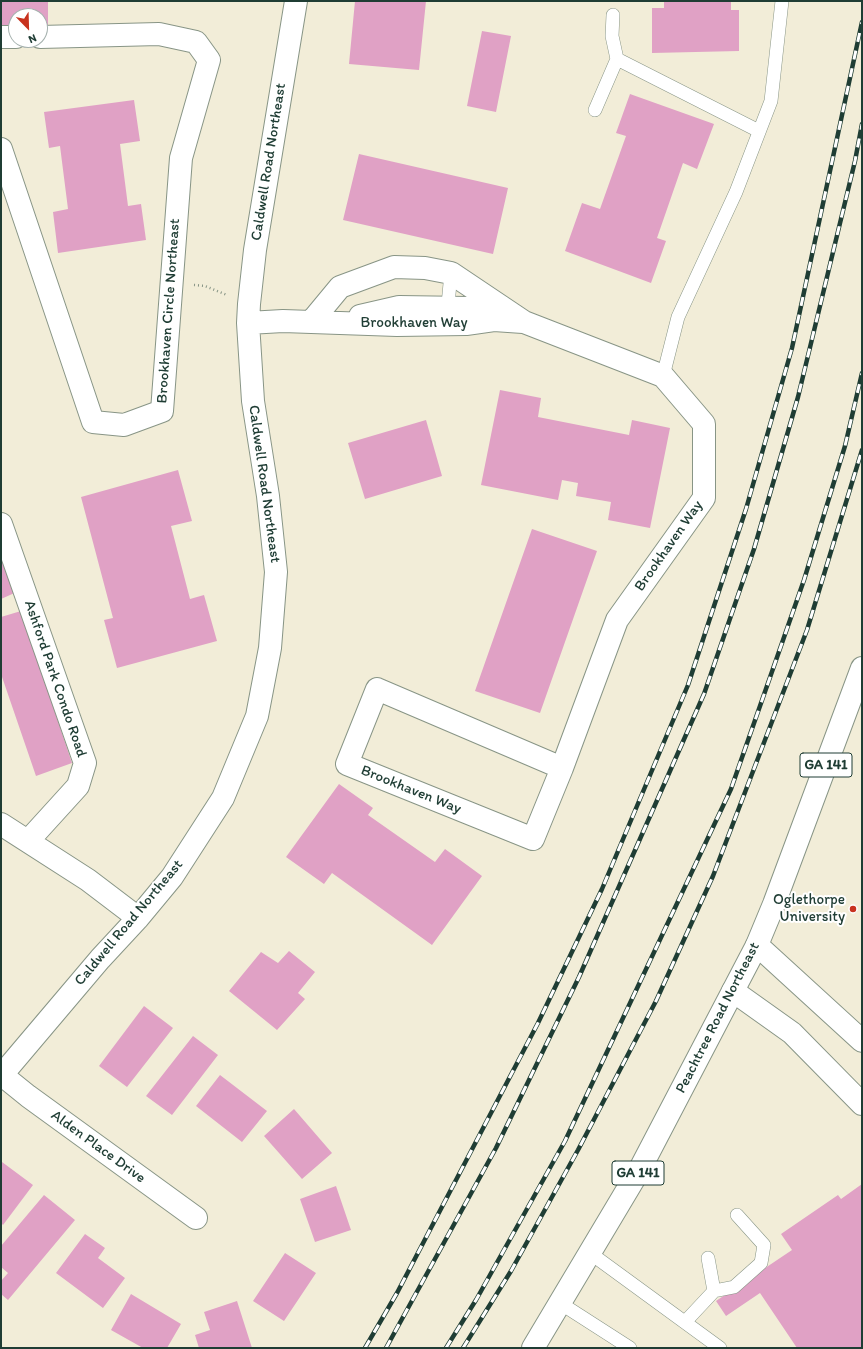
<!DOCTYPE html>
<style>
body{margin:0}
#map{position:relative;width:863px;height:1349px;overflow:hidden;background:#f2edd8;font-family:Itim,sans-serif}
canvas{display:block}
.frame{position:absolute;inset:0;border:2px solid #1f3d34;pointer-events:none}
.north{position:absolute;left:8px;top:8px;width:40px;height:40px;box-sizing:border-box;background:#fff;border:1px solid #a5b1ae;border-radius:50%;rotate:157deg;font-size:11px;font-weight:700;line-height:16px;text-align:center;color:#1f3d34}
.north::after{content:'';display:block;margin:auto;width:14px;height:18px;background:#c8321e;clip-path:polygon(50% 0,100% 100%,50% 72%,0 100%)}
</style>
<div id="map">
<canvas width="863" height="1349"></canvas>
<div class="frame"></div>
<div class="north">N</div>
</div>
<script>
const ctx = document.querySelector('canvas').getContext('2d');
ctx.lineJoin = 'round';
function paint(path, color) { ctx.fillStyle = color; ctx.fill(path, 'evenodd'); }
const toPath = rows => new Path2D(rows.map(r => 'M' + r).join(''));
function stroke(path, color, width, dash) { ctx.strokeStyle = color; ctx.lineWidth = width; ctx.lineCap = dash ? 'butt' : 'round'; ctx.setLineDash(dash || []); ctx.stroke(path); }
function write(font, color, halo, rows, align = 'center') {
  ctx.font = font + ' Itim,sans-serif'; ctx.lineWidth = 4; ctx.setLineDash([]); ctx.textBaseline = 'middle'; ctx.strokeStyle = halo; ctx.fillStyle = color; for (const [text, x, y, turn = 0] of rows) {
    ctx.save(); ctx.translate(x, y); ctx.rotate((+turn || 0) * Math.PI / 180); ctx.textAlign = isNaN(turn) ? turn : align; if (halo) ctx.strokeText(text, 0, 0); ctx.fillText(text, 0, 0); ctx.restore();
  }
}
paint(toPath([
 [1,1,48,1,48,26,40,26,40,16,16,16,16,26,1,25],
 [355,1,426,1,419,70,349,64],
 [664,1,731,1,731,10,739,10,739,51,652,53,652,8,664,8],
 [482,31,511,36,496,112,467,106],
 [630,94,714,124,697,169,683,163,657,238,666,241,651,283,565,251,582,203,600,209,626,136,616,133],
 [134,100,140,141,120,144,128,206,141,204,146,240,58,253,53,212,68,209,60,146,49,148,44,112],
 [359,154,508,188,493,254,343,220],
 [500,390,541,398,538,417,629,435,632,420,670,428,650,528,608,520,611,502,576,496,578,483,562,480,558,500,481,485],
 [426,420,442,476,365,499,348,443],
 [178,470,192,521,171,526,190,599,204,595,217,641,117,668,104,620,113,618,81,497],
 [532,529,597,551,540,713,475,691],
 [1,551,19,591,1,599],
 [21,611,72,763,36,776,1,674,1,617],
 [339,784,373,808,368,815,435,862,445,849,482,876,432,945,332,873,324,884,286,857],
 [289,951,315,972,298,993,305,999,277,1030,229,991,261,952,278,963],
 [144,1006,173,1028,127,1087,99,1066],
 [193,1036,218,1055,172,1115,146,1096],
 [220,1075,267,1111,242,1142,196,1106],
 [294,1109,332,1153,302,1179,264,1136],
 [2,1162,33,1185,3,1225,1,1223],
 [862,1184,862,1348,797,1348,760,1293,726,1316,716,1301,792,1250,781,1234,838,1195,841,1199],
 [336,1186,351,1230,315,1242,300,1199],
 [44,1195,75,1220,8,1300,1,1294,1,1281,8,1273,1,1267,1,1246],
 [85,1234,105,1248,98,1258,125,1278,103,1308,56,1273],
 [285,1253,316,1273,284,1321,253,1301],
 [131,1294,181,1324,167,1348,143,1348,111,1330],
 [237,1301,252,1348,199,1348,195,1335,210,1330,204,1312]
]), '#e0a1c5');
const service = toPath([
 [617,59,759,131],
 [595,110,617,59,612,36,613,15],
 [447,315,451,273],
 [663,376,678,317,736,192,771,101,782,1],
 [590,1253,720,1348],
 [708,1258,714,1291],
 [560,1303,630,1348],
 [685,1322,714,1291,734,1287,761,1263,764,1245,737,1215]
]);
const minor = toPath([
 [1,37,16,37],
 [1,149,93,422,124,425,162,411,181,158,209,60,196,42,159,34,40,37],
 [360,316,399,307,467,308,494,320],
 [311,322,340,287,394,267,425,268,451,273,524,322,663,376,704,424,704,498,617,620,562,768,533,839,347,764,377,689,562,768],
 [248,323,283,321,397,325,466,324,494,320,523,322],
 [1,524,85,763,78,786,28,841],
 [1,824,88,880,138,918],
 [757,945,862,1041],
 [733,991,792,1033,862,1104],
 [2,1075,28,1096,196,1218],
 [1,1076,100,959,138,918,172,877,223,798,257,716,270,648,276,572,268,496,253,401,248,323,249,304,255,250,296,1]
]);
const trunk = toPath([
 [533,1348,641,1167,757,945,774,904,862,668]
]);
stroke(service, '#889586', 14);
stroke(minor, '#889586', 24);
stroke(trunk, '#889586', 24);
stroke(toPath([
 [194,285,205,286,227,295]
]), '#889586', 2.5, [1, 3]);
stroke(service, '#fff', 13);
stroke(minor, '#fff', 22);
stroke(trunk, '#fff', 22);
const rail = toPath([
 [365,1348,397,1293,538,1023,602,889,688,685,746,509,792,348,862,22],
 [386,1348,496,1148,579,977,704,694,754,549,798,397,855,161,862,124],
 [446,1348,476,1300,565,1141,731,789,804,580,845,446,862,373],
 [463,1348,511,1271,578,1150,656,1001,713,876,807,630,862,450]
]);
stroke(rail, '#1f3d34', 4.5);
stroke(rail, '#fff', 3, [9]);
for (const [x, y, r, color] of [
 [853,909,4,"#c8321e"]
]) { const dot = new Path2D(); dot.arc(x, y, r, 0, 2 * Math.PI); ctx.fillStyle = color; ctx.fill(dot); stroke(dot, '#fff', 1.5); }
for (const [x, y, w] of [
 [826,765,52],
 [638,1173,52]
]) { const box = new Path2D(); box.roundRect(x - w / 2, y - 12, w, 24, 3); ctx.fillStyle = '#fff'; ctx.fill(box); stroke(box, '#1f3d34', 1); }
write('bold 14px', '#1f3d34', null, [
 ["GA 141",826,765],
 ["GA 141",638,1173]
]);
write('15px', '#1f3d34', '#fff', [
 ["Caldwell Road Northeast",269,162,-81],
 ["Brookhaven Circle Northeast",169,311,-86],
 ["Brookhaven Way",414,323],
 ["Caldwell Road Northeast",264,484,82],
 ["Brookhaven Way",669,546,-55],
 ["Ashford Park Condo Road",55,679,71],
 ["Brookhaven Way",411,790,22],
 ["Caldwell Road Northeast",129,923,-50],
 ["Peachtree Road Northeast",718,1018,-63],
 ["Alden Place Drive",98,1147,36]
]);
write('15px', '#1f3d34', '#fff', [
 ["Oglethorpe",845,900],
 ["University",845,917]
], 'right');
</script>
